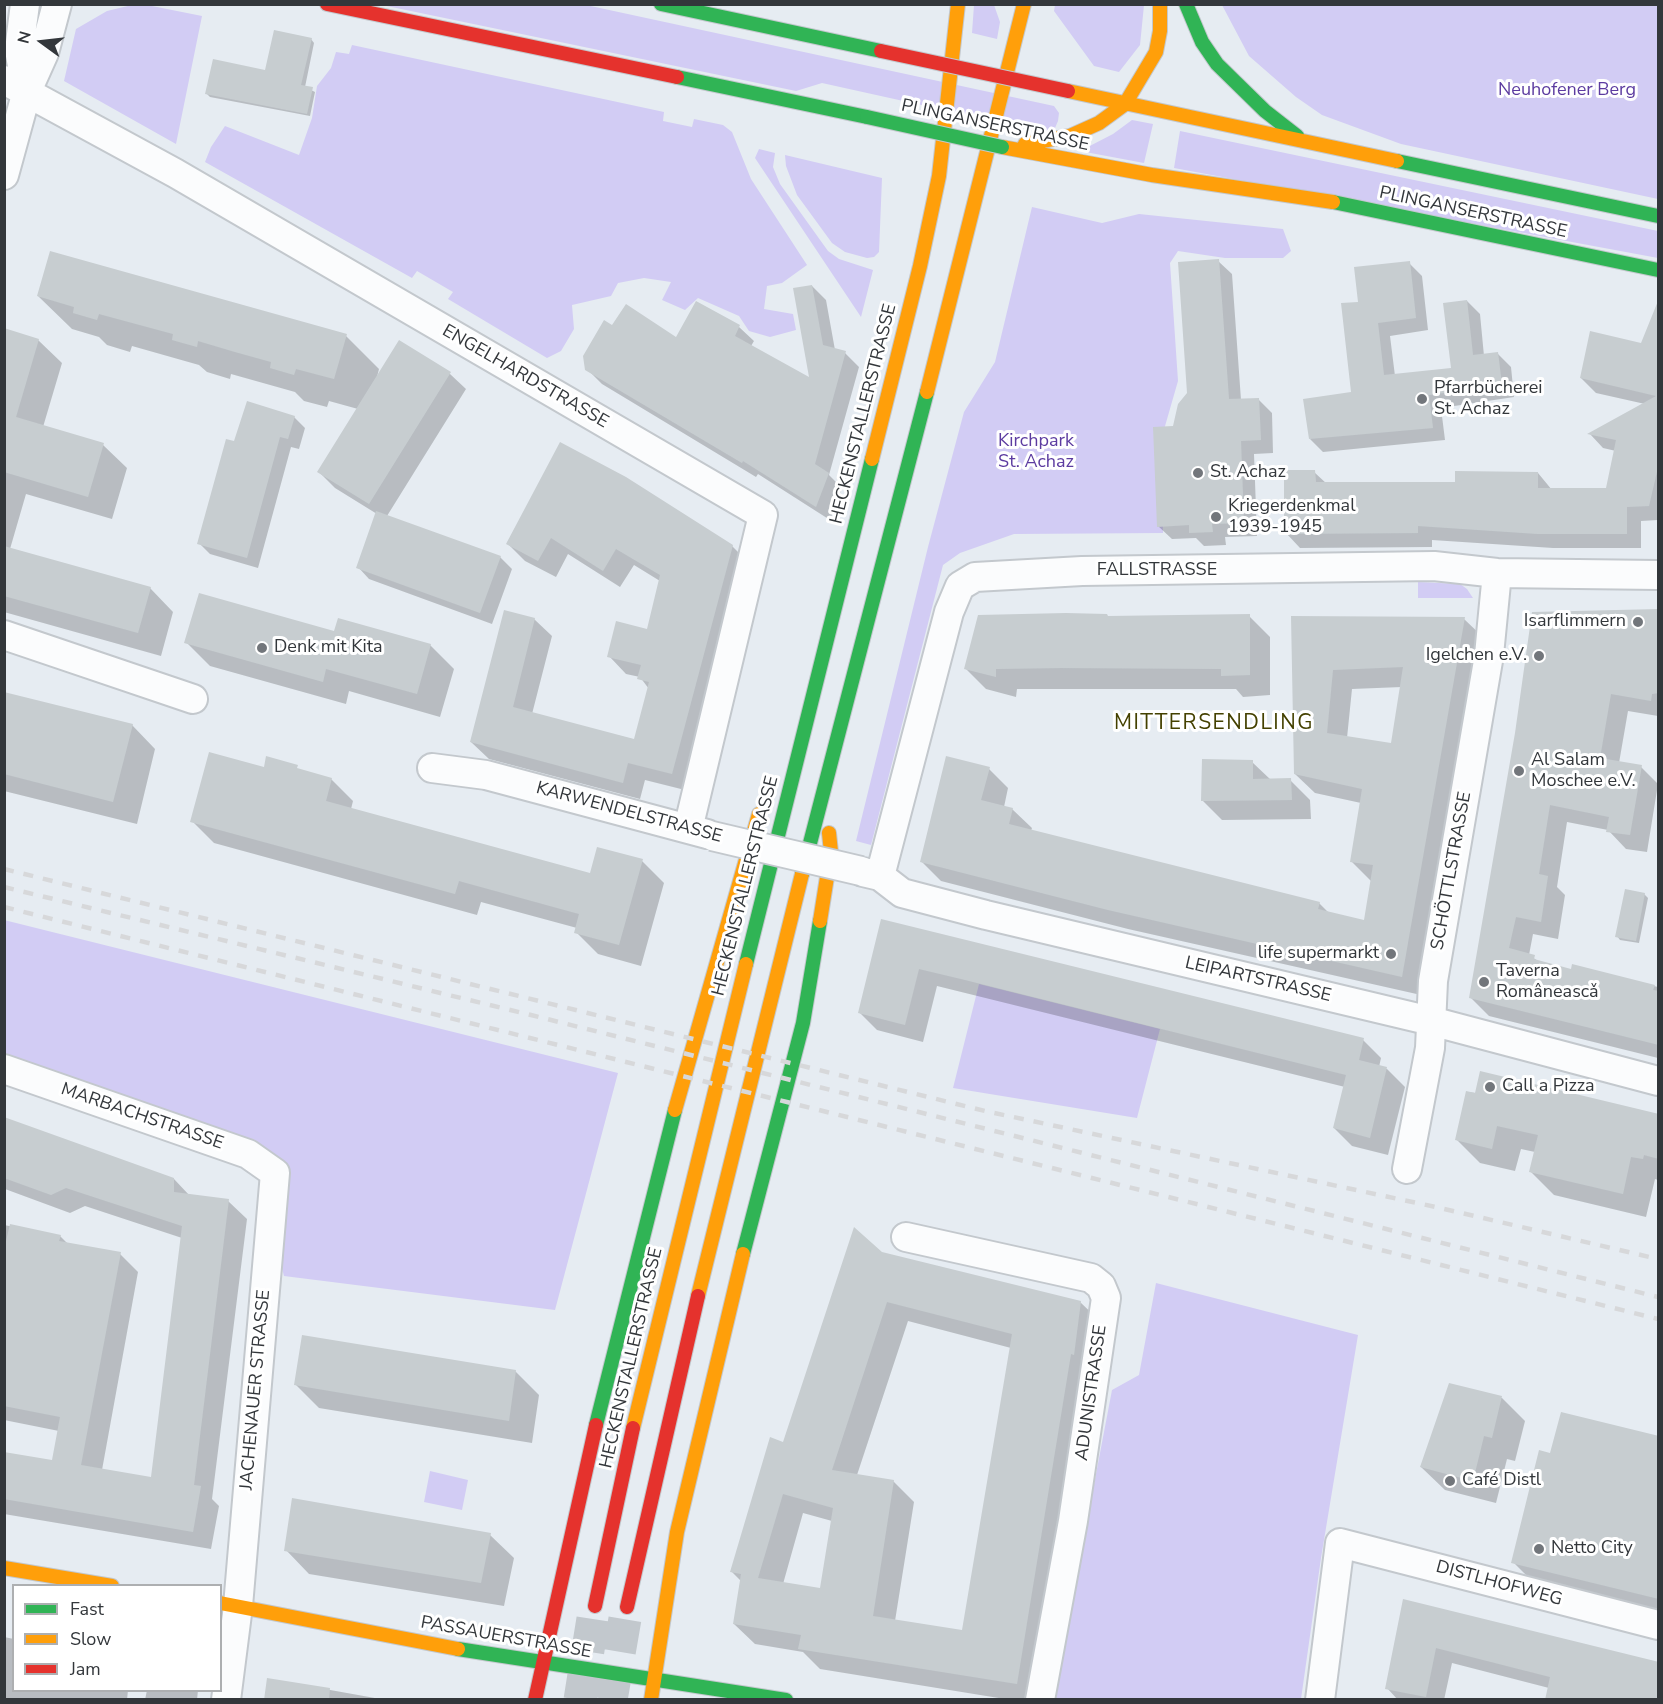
<!DOCTYPE html>
<meta charset="utf-8">
<style>
body{margin:0}
#map{position:relative;width:1663px;height:1704px;overflow:hidden;background:#e6ecf2;font-family:"Nunito Sans",sans-serif}
canvas{display:block}
.frame{position:absolute;inset:0;border:6px solid #33373b;pointer-events:none}
.legend{position:absolute;left:12px;top:1584px;width:210px;height:108px;box-sizing:border-box;background:#fff;border:2px solid #adafb1;margin:0;padding:8px 10px;list-style:none;font-size:18px;color:#33373b}
.legend li{display:flex;align-items:center;gap:12px;height:30px}
.legend b{width:30px;border:2px solid #adafb1}
.north{position:absolute;left:12px;top:12px;width:60px;height:60px;-webkit-text-stroke:4px #fff;paint-order:stroke;rotate:285deg;font-size:16px;font-weight:700;line-height:24px;text-align:center;color:#33373b}
.north::after{content:'';display:block;margin:auto;width:21px;height:27px;background:#33373b;clip-path:polygon(50% 0,100% 100%,50% 72%,0 100%)}
</style>
<div id="map">
<canvas width="1663" height="1704"></canvas>
<div class="frame"></div>
<ul class="legend">
<li><b style="height:8px;background:#30b455"></b>Fast</li>
<li><b style="height:8px;background:#ff9f0a"></b>Slow</li>
<li><b style="height:8px;background:#e5322d"></b>Jam</li>
</ul>
<div class="north">N</div>
</div>
<script>
const ctx = document.querySelector('canvas').getContext('2d');
ctx.lineJoin = 'round';
function paint(path, color) { ctx.fillStyle = color; ctx.fill(path, 'evenodd'); }
const toPath = rows => new Path2D(rows.map(r => 'M' + r).join(''));
function stroke(path, color, width, dash) { ctx.strokeStyle = color; ctx.lineWidth = width; ctx.lineCap = dash ? 'butt' : 'round'; ctx.setLineDash(dash || []); ctx.stroke(path); }
function write(font, color, halo, rows, align = 'center') {
  ctx.font = font + ' "Nunito Sans",sans-serif'; ctx.lineWidth = 6; ctx.setLineDash([]); ctx.textBaseline = 'middle'; ctx.strokeStyle = halo; ctx.fillStyle = color; for (const [text, x, y, turn = 0] of rows) {
    ctx.save(); ctx.translate(x, y); ctx.rotate((+turn || 0) * Math.PI / 180); ctx.textAlign = isNaN(turn) ? turn : align; if (halo) ctx.strokeText(text, 0, 0); ctx.fillText(text, 0, 0); ctx.restore();
  }
}
paint(toPath([
 [132,5,147,5,202,16,176,144,64,81,76,29,107,11],
 [382,5,586,5,1054,106,1059,113,1058,121,1055,128,1048,133,822,83,796,91],
 [974,5,994,5,1000,22,997,39,972,33],
 [1055,5,1144,5,1140,45,1119,72,1094,66,1054,11],
 [1222,5,1658,5,1658,199,1401,144,1322,115,1296,97,1249,56],
 [352,45,664,112,663,121,692,127,694,119,723,125,732,132,751,179,807,265,782,283,767,286,764,309,793,314,796,330,770,337,749,331,739,316,698,298,685,310,662,300,671,282,644,278,618,283,611,296,572,305,574,329,561,351,547,358,448,299,453,292,417,271,412,278,205,162,211,147,225,126,299,155,312,118,317,86,331,68,336,52,349,54],
 [1132,120,1153,124,1144,163,1080,151,1113,134],
 [1180,131,1658,231,1658,258,1174,168],
 [759,149,775,153,773,167,780,184,828,251,839,259,873,270,861,317,755,158],
 [785,155,882,178,879,252,874,257,867,258,845,252,832,243,797,195,786,166],
 [1032,207,1102,223,1139,214,1283,229,1291,251,1283,258,1225,258,1178,251,1170,263,1178,381,1161,440,1163,533,1014,534,960,553,943,565,871,845,856,841,928,547,964,412,995,362],
 [1418,582,1460,584,1467,589,1473,598,1418,598],
 [4,920,618,1073,555,1310,284,1276,278,1253,286,1189,119,1097,5,1055],
 [979,984,1160,1029,1137,1118,953,1088],
 [1156,1283,1358,1335,1321,1558,1301,1699,1053,1700,1112,1390,1139,1375],
 [430,1471,468,1480,462,1510,424,1502]
]), '#d2ccf4');
paint(toPath([
 [311,39,314,43,305,87,315,92,310,116,210,97,207,94,266,72],
 [1218,261,1232,274,1241,400,1258,399,1272,413,1273,453,1254,454,1257,536,1225,537,1226,545,1204,546,1196,538,1172,539,1158,526,1174,428,1189,393],
 [1409,263,1422,276,1428,330,1390,336,1395,376,1453,370,1467,301,1480,314,1484,356,1498,354,1511,367,1514,397,1441,408,1445,440,1323,452,1310,439,1353,394,1359,303],
 [812,286,826,300,835,350,845,353,859,367,829,475,842,488,830,520,758,474,756,477,602,384,587,369,612,327,676,339,697,303,739,327,754,341,751,346,811,380],
 [38,296,346,336,379,369,377,377,400,342,450,374,466,389,387,516,500,557,512,569,492,624,369,579,358,567,377,514,335,488,319,472,358,409,329,401,327,407,304,401,295,392,231,374,230,379,207,372,199,365,132,346,130,352,107,345,99,337,72,329],
 [4,330,38,340,62,363,43,427,103,445,127,468,112,519,26,494,10,549,150,588,173,612,161,656,4,612],
 [1591,333,1658,349,1658,520,1641,521,1641,548,1553,548,1432,540,1432,547,1300,548,1286,533,1314,472,1327,484,1456,484,1538,473,1552,490,1608,490,1616,451,1603,448,1590,434,1645,404,1596,393,1581,378],
 [294,417,305,428,299,449,291,447,258,568,210,554,199,543,235,443],
 [561,444,732,546,750,564,689,791,645,780,640,799,489,759,471,742,534,619,552,636,532,714,636,740,649,689,640,677,626,674,609,656,648,630,660,581,634,565,620,587,568,554,556,577,525,561,507,543],
 [1658,612,1658,716,1628,711,1619,763,1641,767,1658,784,1647,852,1626,849,1608,830,1567,822,1557,887,1565,895,1558,939,1533,934,1529,955,1541,963,1572,971,1573,966,1658,987,1658,1058,1489,1016,1471,998,1517,733],
 [1249,616,1270,637,1270,695,1243,697,1236,689,1017,689,1016,697,986,689,965,668],
 [1293,618,1464,619,1484,638,1421,995,1128,929,941,881,921,861,989,769,1008,788,1004,807,1012,809,1032,828,1031,831,1319,903,1329,913,1365,922,1371,881,1351,861,1361,803,1315,793,1295,774],
 [1402,687,1392,745,1347,738,1352,689],
 [335,633,430,645,454,669,440,717,349,691,346,704,210,666,186,642],
 [4,694,132,725,155,749,137,824,4,791],
 [1252,762,1271,780,1290,780,1310,800,1311,819,1222,820,1202,800],
 [265,769,331,779,353,801,351,809,591,875,642,861,664,883,641,966,598,954,576,932,577,928,481,902,477,915,214,843,192,821],
 [1644,894,1648,898,1639,943,1620,940,1617,936],
 [882,921,1363,1040,1381,1058,1379,1067,1387,1069,1405,1087,1388,1155,1352,1146,1334,1128,1345,1087,937,986,923,1042,877,1030,859,1012],
 [1468,1092,1658,1117,1658,1180,1655,1179,1646,1217,1554,1195,1531,1172,1535,1152,1521,1149,1515,1171,1480,1163,1457,1140],
 [4,1118,174,1179,190,1196,228,1201,247,1219,212,1499,219,1506,211,1549,4,1514,4,1454,53,1462,59,1431,4,1420,4,1225,60,1236,68,1244,120,1254,138,1272,102,1470,152,1479,182,1238,85,1206,70,1213,5,1189],
 [881,1253,1080,1302,1101,1322,1038,1700,1011,1700,820,1669,803,1652,755,1644,734,1624,741,1581,732,1572,784,1444],
 [908,1321,1011,1348,963,1632,895,1621,914,1502,893,1481,857,1475],
 [803,1513,832,1521,821,1590,783,1584],
 [515,1371,539,1395,532,1443,319,1408,295,1384],
 [1450,1385,1502,1398,1525,1421,1515,1461,1507,1459,1496,1503,1445,1490,1421,1467],
 [1658,1438,1658,1610,1529,1578,1513,1562],
 [490,1535,514,1558,504,1606,309,1574,286,1550],
 [1404,1600,1658,1664,1549,1688,1452,1663,1444,1700,1398,1700,1387,1688],
 [4,1637,14,1639,14,1690,128,1690,127,1700,4,1700],
 [269,1679,386,1700,265,1700],
 [147,1690,198,1690,197,1700,145,1700]
]), '#0003');
paint(toPath([
 [274,30,312,38,301,85,313,87,307,114,205,94,213,59,265,70],
 [50,251,347,334,334,379,296,369,294,375,270,368,271,362,235,352,198,341,197,347,172,340,173,334,99,314,97,320,73,313,74,307,37,296],
 [1219,259,1229,399,1259,398,1261,440,1241,441,1244,523,1212,524,1213,532,1189,533,1189,525,1157,527,1153,427,1173,426,1178,404,1187,393,1178,262],
 [1410,261,1416,318,1378,323,1384,375,1451,368,1443,303,1467,300,1473,355,1498,352,1502,385,1429,395,1433,428,1309,439,1303,399,1351,392,1341,303,1358,302,1354,267],
 [812,285,823,345,846,351,815,464,829,473,816,507,743,461,742,463,585,370,583,356,604,320,612,325,626,304,676,337,696,301,740,325,735,336,809,377,793,288],
 [1658,301,1659,463,1649,506,1627,507,1627,534,1538,534,1418,526,1418,533,1284,534,1284,470,1315,470,1316,482,1455,482,1455,471,1538,472,1538,488,1606,488,1616,440,1587,434,1656,396,1580,378,1590,331,1641,343],
 [4,328,39,339,16,417,104,443,88,497,4,472],
 [399,340,451,372,369,504,317,472],
 [247,401,295,416,288,439,280,437,247,558,197,544,226,439,234,441],
 [560,442,626,477,733,545,672,774,628,763,623,783,470,742,504,610,535,618,513,707,634,739,649,682,637,679,641,665,607,657,616,621,647,629,660,575,616,549,603,571,551,538,538,561,506,544],
 [376,511,501,556,480,613,356,568],
 [4,546,151,587,138,633,4,596],
 [199,593,334,631,338,618,431,644,417,694,326,669,323,682,184,643],
 [1659,609,1659,693,1652,694,1651,701,1611,694,1600,758,1642,765,1630,835,1606,832,1609,817,1550,805,1539,874,1548,876,1541,922,1516,917,1509,948,1535,955,1534,959,1571,969,1572,964,1655,985,1653,990,1659,991,1659,1045,1469,998,1515,733,1532,612],
 [1066,613,1107,614,1108,616,1250,614,1250,675,1221,676,1221,669,1062,668,996,669,996,677,964,669,978,615],
 [1291,616,1465,617,1402,977,1108,910,920,862,946,756,990,767,981,800,1013,808,1009,824,1320,902,1318,909,1364,920,1373,865,1350,862,1362,789,1294,774],
 [1403,667,1391,743,1327,733,1333,670],
 [4,692,133,724,113,802,4,774],
 [209,752,264,767,266,756,298,765,297,768,332,778,326,801,590,873,597,847,643,859,619,945,574,933,579,914,459,881,455,894,190,822],
 [1202,759,1253,760,1253,779,1291,778,1292,800,1201,801],
 [1625,889,1645,893,1636,941,1615,937],
 [881,919,1364,1038,1359,1060,1387,1067,1370,1138,1333,1128,1346,1075,961,979,919,969,905,1025,858,1013],
 [1480,1071,1659,1114,1659,1159,1644,1155,1643,1159,1631,1157,1623,1194,1529,1172,1538,1135,1497,1126,1492,1149,1455,1140,1466,1091,1475,1093],
 [4,1117,174,1178,174,1192,229,1199,194,1485,201,1486,193,1532,4,1499,4,1452,52,1460,60,1417,4,1406,4,1250,10,1224,61,1235,59,1241,121,1252,81,1465,151,1477,182,1226,66,1188,51,1195,4,1178],
 [854,1227,882,1252,1081,1301,1074,1355,1071,1354,1017,1684,798,1649,801,1635,733,1624,741,1574,730,1572,770,1437,783,1442],
 [887,1302,1012,1334,962,1630,873,1616,894,1480,832,1470],
 [783,1494,833,1508,820,1588,758,1578],
 [302,1335,516,1370,509,1421,294,1385],
 [1449,1383,1502,1396,1492,1438,1484,1436,1473,1481,1420,1467],
 [1561,1412,1659,1436,1659,1599,1511,1563,1539,1450,1550,1453],
 [292,1498,491,1533,481,1583,284,1551],
 [1403,1599,1659,1662,1659,1700,1545,1700,1550,1677,1436,1648,1426,1697,1385,1689],
 [267,1678,330,1688,329,1700,264,1700]
]), '#c7cdd0');
stroke(toPath([
 [580,1700,595,1606],
 [611,1700,627,1607]
]), '#c2c8cd', 33, [33, 16]);
const street = toPath([
 [25,4,19,50,27,91],
 [4,80,175,173,763,515,688,829],
 [4,175,27,91,44,53,57,4],
 [4,635,193,699],
 [432,768,486,775,707,834],
 [863,872,880,876,902,893,986,915,1431,1021,1658,1081],
 [880,876,949,612,960,586,975,577,1082,571,1434,566,1497,573,1658,575],
 [4,1069,248,1154,275,1173,238,1606,226,1700],
 [1407,1169,1430,1048,1433,981,1489,655,1497,573],
 [906,1237,1091,1278,1101,1286,1106,1298,1073,1521,1040,1700],
 [1320,1700,1340,1543,1658,1625]
]);
const fast = toPath([
 [661,4,881,51],
 [1186,4,1202,42,1217,64,1265,111,1297,136],
 [677,77,867,117],
 [1397,161,1658,216],
 [1333,202,1658,270],
 [802,874,927,392],
 [746,964,872,459],
 [743,1254,803,1023,820,921],
 [596,1425,675,1110],
 [458,1649,786,1700]
]);
const slow = toPath([
 [1068,91,1397,161],
 [1025,144,1070,136,1099,123,1125,104,1156,52,1160,31,1160,4],
 [1002,147,1152,175,1333,202],
 [927,392,1024,4],
 [872,459,920,266,939,176,958,4],
 [820,921,831,852,829,833],
 [675,1110,759,814],
 [698,1296,802,874],
 [633,1428,746,964],
 [4,1568,112,1586],
 [220,1603,458,1649],
 [651,1700,677,1532,743,1254]
]);
const jam = toPath([
 [327,4,677,77],
 [595,1606,633,1428],
 [627,1607,698,1296],
 [535,1700,596,1425]
]);
stroke(street, '#c3c8cd', 32);
stroke(fast, '#c3c8cd', 16);
stroke(slow, '#c3c8cd', 16);
stroke(jam, '#c3c8cd', 16);
stroke(street, '#fbfcfd', 28);
stroke(fast, '#30b455', 14);
stroke(slow, '#ff9f0a', 14);
stroke(jam, '#e5322d', 14);
stroke(toPath([
 [4,869,985,1111,1436,1207,1658,1259],
 [4,887,531,1015,1658,1297],
 [4,907,1658,1319]
]), '#d7d8da', 4.5, [10, 10]);
const streetBridge = toPath([
 [712,836,861,871]
]);
const fastBridge = toPath([
 [867,117,1002,147]
]);
const jamBridge = toPath([
 [881,51,1068,91]
]);
stroke(streetBridge, '#c3c8cd', 32, []);
stroke(fastBridge, '#c3c8cd', 16, []);
stroke(jamBridge, '#c3c8cd', 16, []);
stroke(streetBridge, '#fbfcfd', 28);
stroke(fastBridge, '#30b455', 14);
stroke(jamBridge, '#e5322d', 14);
for (const [x, y, r, color] of [
 [1422,399,6,"#72767b"],
 [1198,473,6,"#72767b"],
 [1216,517,6,"#72767b"],
 [1638,622,6,"#72767b"],
 [262,648,6,"#72767b"],
 [1539,656,6,"#72767b"],
 [1519,771,6,"#72767b"],
 [1391,954,6,"#72767b"],
 [1484,982,6,"#72767b"],
 [1490,1087,6,"#72767b"],
 [1450,1481,6,"#72767b"],
 [1539,1549,6,"#72767b"]
]) { const dot = new Path2D(); dot.arc(x, y, r, 0, 2 * Math.PI); ctx.fillStyle = color; ctx.fill(dot); stroke(dot, '#fff', 2); }
write('18px', '#5c3ba0', '#fff', [
 ["Neuhofener Berg",1567,91],
 ["Kirchpark",1036,442],
 ["St. Achaz",1036,463]
]);
write('18px', '#33373b', '#fff', [
 ["PLINGANSERSTRASSE",995,126,12],
 ["PLINGANSERSTRASSE",1473,213,12],
 ["ENGELHARDSTRASSE",525,377,30],
 ["HECKENSTALLERSTRASSE",864,414,-76],
 ["FALLSTRASSE",1157,571],
 ["KARWENDELSTRASSE",629,813,15],
 ["SCHÖTTLSTRASSE",1452,871,-80],
 ["HECKENSTALLERSTRASSE",746,886,-76],
 ["LEIPARTSTRASSE",1258,980,13],
 ["MARBACHSTRASSE",142,1117,19],
 ["HECKENSTALLERSTRASSE",632,1358,-77],
 ["JACHENAUER STRASSE",256,1390,-85],
 ["ADUNISTRASSE",1092,1393,-82],
 ["DISTLHOFWEG",1499,1584,15],
 ["PASSAUERSTRASSE",506,1638,10]
]);
write('18px', '#33373b', '#fff', [
 ["Pfarrbücherei",1434,389],
 ["St. Achaz",1434,410],
 ["St. Achaz",1210,473],
 ["Kriegerdenkmal",1228,507],
 ["1939-1945",1228,528],
 ["Isarflimmern",1626,622,"right"],
 ["Denk mit Kita",274,648],
 ["Igelchen e.V.",1527,656,"right"],
 ["Al Salam",1531,761],
 ["Moschee e.V.",1531,782],
 ["life supermarkt",1379,954,"right"],
 ["Taverna",1496,972],
 ["Româneascǎ",1496,993],
 ["Call a Pizza",1502,1087],
 ["Café Distl",1462,1481],
 ["Netto City",1551,1549]
], 'left');
ctx.letterSpacing = '1.5px';
write('21px', '#444100', '#fff', [
 ["MITTERSENDLING",1214,724]
]);
ctx.letterSpacing = '0px';
</script>
